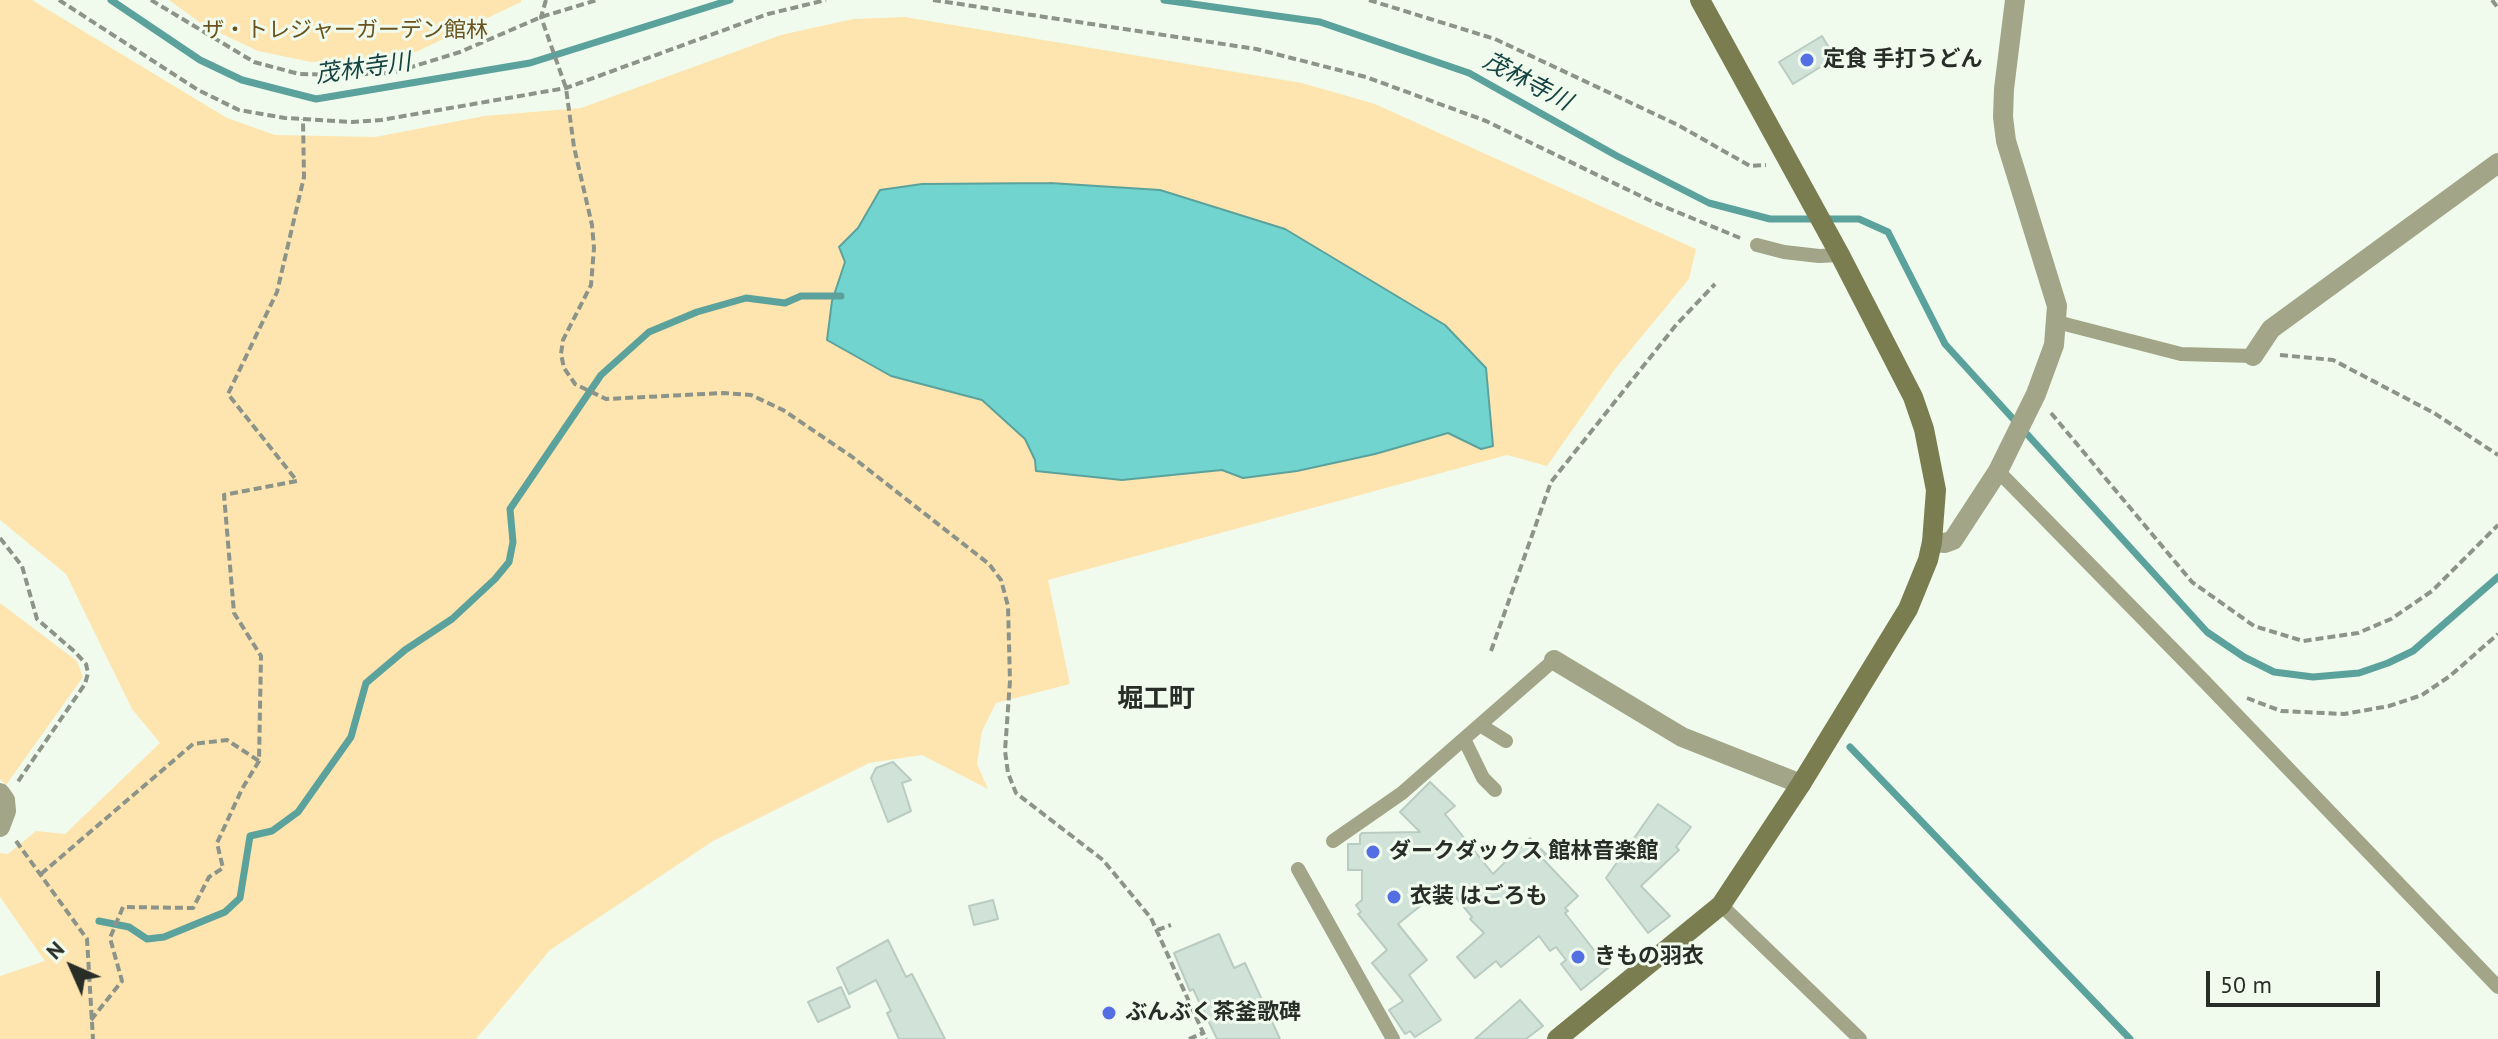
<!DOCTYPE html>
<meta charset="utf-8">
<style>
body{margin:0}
#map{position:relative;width:2498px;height:1039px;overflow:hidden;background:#f0fbed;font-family:"PT Sans",sans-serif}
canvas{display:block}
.north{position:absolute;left:32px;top:927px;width:80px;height:80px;-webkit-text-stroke:6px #f0fbed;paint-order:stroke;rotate:315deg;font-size:22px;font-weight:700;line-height:32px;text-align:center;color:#292d27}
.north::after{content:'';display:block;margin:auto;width:28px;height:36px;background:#292d27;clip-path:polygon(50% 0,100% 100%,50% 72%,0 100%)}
.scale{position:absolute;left:2206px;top:971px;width:174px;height:36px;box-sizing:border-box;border:4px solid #292d27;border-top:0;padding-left:10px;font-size:24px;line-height:28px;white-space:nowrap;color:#292d27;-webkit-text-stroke:6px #f0fbed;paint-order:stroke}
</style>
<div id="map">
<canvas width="2498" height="1039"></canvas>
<div class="north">N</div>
<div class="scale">50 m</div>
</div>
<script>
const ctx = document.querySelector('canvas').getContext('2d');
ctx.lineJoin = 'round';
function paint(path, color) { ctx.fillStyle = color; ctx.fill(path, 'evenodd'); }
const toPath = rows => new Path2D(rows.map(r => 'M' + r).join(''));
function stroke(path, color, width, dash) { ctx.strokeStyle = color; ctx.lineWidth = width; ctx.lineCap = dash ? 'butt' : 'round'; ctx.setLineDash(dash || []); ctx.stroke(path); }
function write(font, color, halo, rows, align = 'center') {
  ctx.font = font + ' "PT Sans","Noto Sans JP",sans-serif'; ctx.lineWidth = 6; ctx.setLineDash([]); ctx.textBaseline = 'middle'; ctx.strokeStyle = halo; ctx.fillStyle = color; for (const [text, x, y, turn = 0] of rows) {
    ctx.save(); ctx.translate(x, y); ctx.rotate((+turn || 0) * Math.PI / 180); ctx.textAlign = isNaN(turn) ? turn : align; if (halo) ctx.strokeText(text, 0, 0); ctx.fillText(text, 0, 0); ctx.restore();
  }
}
paint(toPath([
 [0,0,32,0,227,118,275,135,375,137,484,116,581,108,781,35,853,19,905,17,1302,83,1375,104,1696,249,1689,279,1615,369,1547,466,1507,455,1048,580,1070,684,996,703,982,731,977,764,988,789,922,755,869,763,713,841,550,950,476,1039,0,1039,0,976,45,961,0,897,0,853,8,854,36,831,65,834,160,743,132,709,66,574,0,520],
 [1050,183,1160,190,1285,229,1489,412,1493,446,1481,449,1449,433,1375,454,1297,471,1243,478,1222,470,1122,480,1037,471,1035,460,1025,439,982,400,891,376,832,301,845,262,839,247,858,228,880,190,922,184],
 [169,0,521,0,521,2,416,52,360,61,311,62,258,51,203,25],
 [0,603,77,661,83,677,6,785,0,779]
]), '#fee5af');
const water = toPath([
 [1050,183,1160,190,1285,229,1445,325,1486,368,1493,446,1481,449,1448,433,1375,454,1297,471,1243,478,1222,470,1122,480,1036,471,1035,460,1025,439,982,400,891,376,827,340,832,301,845,262,839,247,858,228,880,190,922,184,1050,183]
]);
paint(water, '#71d4cf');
stroke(water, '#5ba29d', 2);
stroke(toPath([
 [111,0,200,60,242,80,316,99,530,63,730,0],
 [1164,0,1320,22,1469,73,1617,156,1709,203,1770,219,1859,219,1888,232,1945,344,2207,632,2244,657,2274,672,2313,677,2359,673,2388,663,2413,651,2498,577],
 [1850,747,2130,1039],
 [99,921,129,927,147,939,164,937,225,912,240,898,250,836,272,831,298,812,351,737,366,683,405,650,452,619,495,579,509,562,513,542,510,509,601,375,649,332,697,312,746,298,785,303,801,296,841,296]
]), '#5ba29d', 7);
const building = toPath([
 [1822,36,1835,58,1793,84,1779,62,1822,36],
 [893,762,911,780,902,783,911,811,888,822,871,778,876,768,893,762],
 [1430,782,1455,806,1445,814,1493,874,1530,838,1546,854,1542,858,1578,896,1565,908,1568,911,1565,913,1608,968,1581,990,1561,964,1566,960,1556,947,1550,951,1539,936,1501,967,1496,961,1475,978,1457,957,1484,933,1470,919,1472,917,1446,885,1398,924,1427,960,1409,975,1441,1020,1415,1037,1410,1031,1405,1034,1389,1010,1403,1001,1372,963,1387,950,1358,914,1361,912,1356,905,1362,900,1362,870,1348,870,1348,844,1360,844,1360,835,1362,833,1420,832,1400,812,1430,782],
 [1658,804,1691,827,1676,847,1679,850,1641,886,1670,916,1648,933,1606,878,1658,804],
 [993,900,998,919,974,925,969,906,993,900],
 [1219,934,1234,968,1245,963,1280,1039,1217,1039,1193,989,1190,991,1174,953,1219,934],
 [888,940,906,977,912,974,945,1039,899,1039,887,1013,891,1011,876,980,849,994,837,968,888,940],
 [841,987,850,1007,818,1022,808,1002,841,987],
 [1520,1000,1543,1026,1526,1039,1475,1039,1520,1000]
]);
paint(building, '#d1e2d9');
stroke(building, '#bacbc2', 2);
stroke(toPath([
 [59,0,198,90,239,110,285,118,352,122,381,120,566,88,768,14,826,0],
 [151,0,254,62,299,74,344,75,392,73,460,52,541,17,597,0],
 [546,0,541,17,566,88,574,147,592,225,594,248,591,285,563,340,561,354,564,368,575,384,606,399,724,393,751,395,783,410,851,456,989,564,1001,580,1008,606,1010,681,1005,751,1008,773,1016,793,1103,860,1151,918,1206,1039],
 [933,0,1256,49,1366,77,1486,121,1653,202,1740,238],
 [1369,0,1495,39,1678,125,1750,166,1766,165],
 [2492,0,2498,8],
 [2280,355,2333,360,2434,413,2498,455],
 [2051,413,2192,582,2254,626,2303,641,2358,633,2391,619,2432,591,2498,525],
 [0,538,22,566,37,619,75,652,86,664,88,673,85,684,17,783],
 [1491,651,1551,482,1676,325,1715,284],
 [2247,698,2281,711,2344,714,2389,706,2422,695,2450,676,2498,634],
 [16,841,87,939,93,1039],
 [41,874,193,744,227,740,259,761],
 [1157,930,1171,925],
 [91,1020,122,981,110,938,123,907,193,908,209,877,223,868,217,843,242,789,259,761,261,656,234,613,224,495,297,481,228,394,277,292,304,177,303,119],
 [1189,1039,1203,1033]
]), '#8c948a', 4, [8, 4]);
stroke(toPath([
 [1757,245,1784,252,1819,256,1840,255],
 [2057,322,2181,354,2253,356],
 [1998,471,2206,683,2498,987],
 [1480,725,1506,741],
 [1464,739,1483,778,1495,790],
 [1333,841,1402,793,1554,660],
 [1298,869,1393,1039],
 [1721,905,1860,1039]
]), '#a2a587', 14);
stroke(toPath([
 [2253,356,2271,329,2498,163],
 [1932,542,1945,543,1953,540,1998,471,2036,394,2054,345,2057,306,2006,141,2003,117,2004,89,2015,0],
 [1554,660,1682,737,1801,784],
 [0,793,5,800,6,811,0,827]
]), '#a2a587', 20);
stroke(toPath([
 [1557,1039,1721,905,1801,784,1908,609,1928,560,1932,542,1936,490,1924,429,1913,397,1840,255,1700,0]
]), '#797d50', 20);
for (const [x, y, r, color] of [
 [1807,60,8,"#546fe4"],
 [1373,852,8,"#546fe4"],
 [1394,897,8,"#546fe4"],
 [1578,957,8,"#546fe4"],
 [1109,1013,8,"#546fe4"]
]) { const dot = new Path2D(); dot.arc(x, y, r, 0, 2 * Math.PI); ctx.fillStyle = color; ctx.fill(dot); stroke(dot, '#f0fbed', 3); }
write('22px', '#69531f', '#f0fbed', [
 ["ザ・トレジャーガーデン館林",345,31]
]);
write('bold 22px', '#292d27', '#f0fbed', [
 ["定食 手打うどん",1823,60],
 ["ダークダックス 館林音楽館",1389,852],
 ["衣装 はごろも",1410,897],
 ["きもの羽衣",1594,957],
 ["ぶんぶく茶釜歌碑",1125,1013]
], 'left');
write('italic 24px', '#154341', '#f0fbed', [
 ["茂林寺川",363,69,-8],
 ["茂林寺川",1527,82,28]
]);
write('bold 26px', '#292d27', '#f0fbed', [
 ["堀工町",1156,700]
]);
</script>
